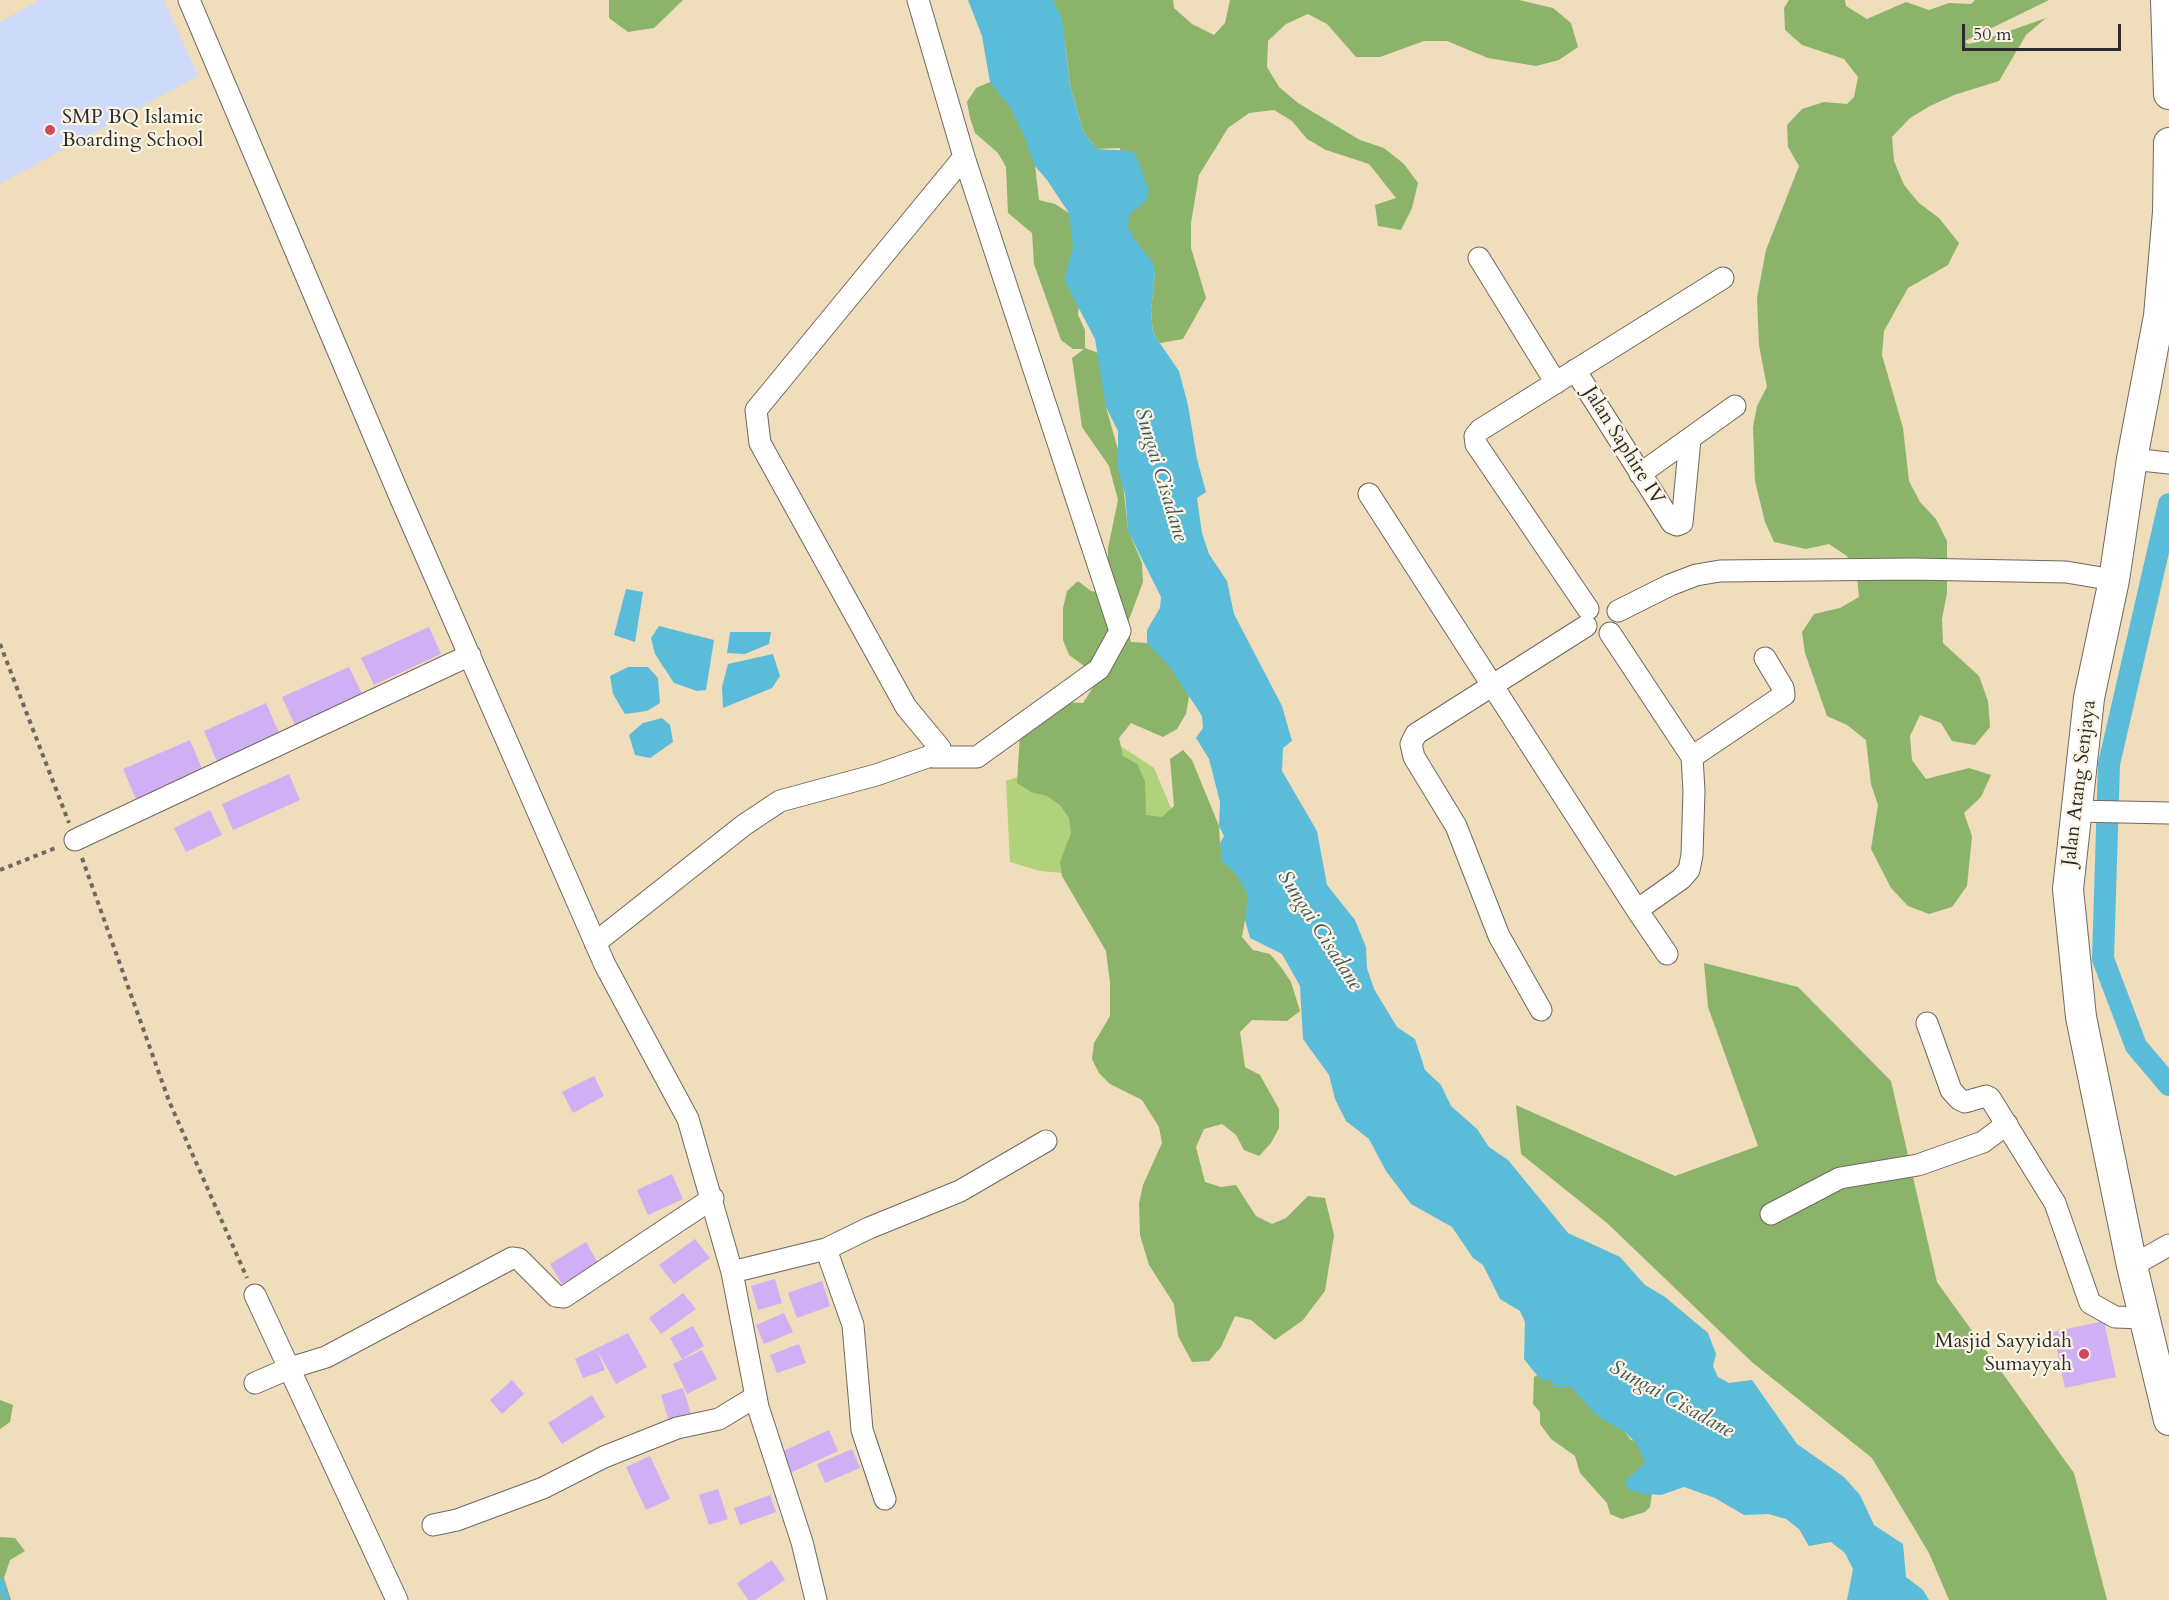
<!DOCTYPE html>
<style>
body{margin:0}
#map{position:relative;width:2169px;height:1600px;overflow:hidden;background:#efddbc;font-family:Cardo,serif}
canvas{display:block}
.scale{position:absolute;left:1962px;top:24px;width:159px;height:27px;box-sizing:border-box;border:3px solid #2b2b2b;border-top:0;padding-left:8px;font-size:18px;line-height:21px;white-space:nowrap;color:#2b2b2b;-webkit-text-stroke:4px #fcf5e5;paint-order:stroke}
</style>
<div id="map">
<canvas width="2169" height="1600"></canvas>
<div class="scale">50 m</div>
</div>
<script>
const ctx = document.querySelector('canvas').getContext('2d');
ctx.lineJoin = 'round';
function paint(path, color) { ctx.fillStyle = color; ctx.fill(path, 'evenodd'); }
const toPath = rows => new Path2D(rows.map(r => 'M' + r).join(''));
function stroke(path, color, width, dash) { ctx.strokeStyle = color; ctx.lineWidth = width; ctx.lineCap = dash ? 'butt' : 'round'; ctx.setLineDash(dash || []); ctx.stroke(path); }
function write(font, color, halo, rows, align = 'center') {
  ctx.font = font + ' Cardo,serif'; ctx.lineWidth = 4.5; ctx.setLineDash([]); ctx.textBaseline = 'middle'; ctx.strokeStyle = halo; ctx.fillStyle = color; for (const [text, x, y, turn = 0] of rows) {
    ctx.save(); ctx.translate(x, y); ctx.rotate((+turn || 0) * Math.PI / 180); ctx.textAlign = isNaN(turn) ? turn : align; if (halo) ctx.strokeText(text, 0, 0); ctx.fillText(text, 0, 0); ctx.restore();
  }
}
paint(toPath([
 [40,0,164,0,198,76,0,184,0,22]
]), '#cedafa');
paint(toPath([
 [1116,743,1154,768,1176,820,1075,874,1040,871,1010,862,1006,781]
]), '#afd27a');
paint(toPath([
 [609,0,683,0,654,28,628,32,609,18],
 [1052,0,1173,0,1174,8,1192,24,1214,35,1225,23,1230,0,1519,0,1553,8,1571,23,1578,47,1559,60,1536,66,1488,58,1447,41,1424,41,1380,57,1356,57,1327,24,1308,14,1286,24,1268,41,1267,67,1279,87,1298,103,1360,140,1384,148,1404,164,1418,183,1412,208,1401,230,1378,226,1375,205,1396,198,1369,164,1326,150,1307,139,1292,121,1274,110,1249,113,1228,128,1199,175,1191,223,1191,248,1206,298,1183,339,1160,343,1153,333,1151,311,1155,273,1121,228,1120,148,1096,149,1083,131,1070,85,1065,43],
 [1789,0,1845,0,1846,6,1867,19,1906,2,1929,10,1949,3,1971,4,1975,0,2049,0,1965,41,1968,44,1978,42,2046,18,2026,35,1999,81,1954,95,1930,106,1910,118,1892,137,1894,161,1904,185,1919,203,1939,218,1959,243,1948,265,1908,288,1884,331,1882,355,1903,428,1909,481,1920,502,1936,519,1947,541,1947,593,1942,619,1943,643,1979,676,1988,701,1990,727,1975,745,1952,741,1941,723,1920,715,1910,736,1912,760,1926,779,1969,768,1991,775,1981,797,1964,813,1972,836,1967,886,1952,907,1929,914,1908,906,1891,888,1871,849,1878,805,1871,784,1866,740,1847,725,1827,716,1805,653,1802,632,1814,614,1840,608,1859,597,1857,575,1847,556,1829,544,1806,549,1774,542,1765,522,1755,481,1753,427,1757,406,1767,387,1759,345,1757,298,1766,250,1799,166,1788,147,1787,125,1802,109,1824,102,1847,104,1854,97,1858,77,1844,59,1802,45,1785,30,1784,8],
 [990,82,1005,88,1033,148,1039,200,1055,204,1069,213,1081,281,1078,315,1085,330,1085,348,1101,354,1106,407,1120,457,1128,530,1142,563,1143,582,1127,625,1131,642,1147,643,1161,651,1182,681,1189,697,1186,714,1177,729,1163,737,1131,723,1119,738,1123,756,1137,764,1145,781,1146,815,1162,817,1174,806,1170,759,1183,750,1192,760,1219,826,1220,843,1235,873,1246,886,1253,904,1245,920,1242,937,1253,950,1270,954,1281,967,1291,982,1300,1011,1287,1021,1252,1020,1240,1032,1245,1067,1260,1075,1279,1109,1279,1128,1271,1143,1259,1156,1244,1150,1236,1135,1222,1124,1204,1129,1196,1147,1205,1182,1221,1187,1236,1185,1256,1216,1272,1224,1286,1218,1308,1196,1325,1198,1334,1235,1325,1291,1303,1320,1275,1340,1251,1320,1235,1316,1221,1347,1209,1361,1192,1362,1178,1336,1174,1304,1149,1265,1140,1235,1139,1203,1143,1185,1162,1143,1159,1127,1142,1100,1110,1084,1099,1073,1092,1059,1094,1043,1110,1016,1110,983,1106,951,1062,876,1060,862,1071,833,1069,818,1060,805,1047,796,1031,792,1017,783,1020,733,1049,701,1083,703,1092,689,1094,673,1069,655,1063,640,1063,608,1067,591,1078,581,1091,591,1108,594,1108,548,1118,500,1109,466,1082,427,1072,358,1084,349,1073,349,1061,340,1034,264,1032,233,1008,213,1006,167,998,153,975,133,970,118,967,102,976,88],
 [1704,963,1798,987,1891,1081,1937,1282,2074,1473,2107,1600,1949,1600,1929,1553,1872,1458,1753,1363,1607,1223,1521,1154,1516,1105,1675,1176,1758,1146,1708,1007],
 [1543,1372,1585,1394,1618,1423,1631,1440,1642,1442,1652,1493,1650,1507,1645,1512,1622,1519,1610,1514,1607,1503,1580,1473,1575,1456,1551,1439,1540,1424,1540,1412,1533,1404,1534,1377],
 [0,1400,13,1405,10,1422,0,1429],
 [0,1537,15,1538,25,1551,10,1560,4,1578,11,1600,0,1600]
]), '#8bb46a');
paint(toPath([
 [968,0,1053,0,1062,19,1070,85,1083,131,1096,149,1132,151,1138,160,1149,191,1146,201,1129,215,1128,226,1133,237,1153,263,1155,273,1151,311,1153,333,1179,371,1188,405,1197,459,1206,492,1197,498,1202,533,1209,554,1227,581,1234,614,1282,706,1292,741,1283,748,1282,771,1317,831,1327,885,1355,920,1366,947,1367,968,1374,989,1397,1027,1415,1039,1425,1070,1441,1085,1451,1106,1477,1129,1489,1147,1508,1160,1568,1233,1620,1257,1645,1285,1665,1297,1708,1333,1716,1354,1713,1366,1718,1377,1729,1383,1752,1380,1797,1444,1844,1477,1860,1495,1874,1525,1903,1544,1906,1577,1923,1590,1929,1600,1847,1600,1853,1569,1845,1553,1831,1542,1809,1546,1799,1529,1786,1519,1768,1514,1744,1515,1715,1498,1684,1487,1661,1495,1644,1494,1628,1489,1625,1481,1645,1463,1637,1444,1625,1432,1596,1415,1571,1387,1554,1387,1551,1381,1540,1379,1524,1359,1525,1322,1520,1311,1500,1299,1483,1265,1473,1258,1452,1227,1411,1204,1386,1171,1369,1139,1346,1121,1335,1099,1329,1075,1303,1039,1300,986,1282,954,1250,938,1245,920,1248,895,1235,873,1222,861,1220,843,1224,836,1219,826,1220,802,1209,759,1196,738,1203,728,1202,716,1169,666,1147,643,1147,630,1160,608,1161,597,1128,531,1125,494,1118,470,1118,431,1106,407,1095,339,1064,280,1073,247,1069,213,1047,180,1034,165,1026,140,1010,107,990,82,982,36],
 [626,589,643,592,635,642,614,635],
 [659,626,714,640,706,690,697,691,674,683,655,654,651,638],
 [730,632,771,632,769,644,745,654,727,653],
 [773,654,780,676,772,688,723,708,722,687,728,664],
 [628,667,648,667,658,678,660,703,647,711,625,714,613,694,610,676],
 [662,718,670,725,673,742,650,758,635,755,629,735,643,723]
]), '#5bbcd9');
stroke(toPath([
 [0,1581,6,1600]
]), '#5bbcd9', 7);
stroke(toPath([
 [2169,504,2109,764,2103,959,2136,1046,2169,1085]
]), '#5bbcd9', 22);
paint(toPath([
 [429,627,441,654,374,685,361,658],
 [349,667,362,694,295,725,282,697],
 [266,703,279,733,217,761,204,731],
 [190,740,203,771,136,799,123,769],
 [289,774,300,800,233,830,222,804],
 [210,810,222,835,186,852,174,828],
 [594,1076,604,1096,573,1113,562,1092],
 [672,1174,683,1199,648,1215,637,1190],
 [695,1239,710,1258,674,1284,659,1265],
 [586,1242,598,1263,562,1284,550,1264],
 [775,1279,782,1303,758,1310,751,1286],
 [822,1281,830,1306,797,1318,788,1293],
 [683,1293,696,1309,661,1334,649,1318],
 [784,1313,793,1332,764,1344,756,1325],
 [2104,1321,2116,1377,2065,1388,2053,1332],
 [693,1326,704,1346,682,1359,670,1338],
 [628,1333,647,1367,616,1384,597,1350,605,1370,583,1378,575,1359],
 [799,1344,806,1363,777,1373,770,1355],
 [702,1350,717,1379,687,1394,673,1364],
 [512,1380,524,1394,502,1414,490,1400],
 [683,1388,691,1414,669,1422,661,1395],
 [592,1395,605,1417,562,1444,548,1423],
 [829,1430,838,1451,790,1473,781,1452],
 [852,1449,860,1468,825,1483,817,1464],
 [650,1456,670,1499,646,1510,626,1467],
 [718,1489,728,1519,709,1525,699,1495],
 [770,1495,776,1512,740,1525,734,1508],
 [772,1560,785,1580,755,1600,748,1600,737,1583]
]), '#cfb0f5');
const street = toPath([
 [189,0,400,497,605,965,688,1119,732,1272,758,1407,802,1542,816,1600],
 [1479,258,1556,383],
 [1575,370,1672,523,1677,525,1682,523,1690,439],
 [2132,459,2169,463],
 [1640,474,1735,406],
 [1369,494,1637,910,1681,879,1689,870,1692,855,1694,791,1692,757,1610,633],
 [1588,609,1476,444,1475,436,1480,430,1723,278],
 [1618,611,1670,585,1696,575,1720,571,1912,569,2066,572,2114,580],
 [933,757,977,757,1099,669,1120,631,964,157],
 [1692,757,1784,695,1783,688,1765,658],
 [2075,811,2169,813],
 [75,840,470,655],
 [1637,910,1667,954],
 [595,943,744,825,780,801,876,775,939,753,940,748,906,707,760,443,756,410,964,157,918,0],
 [1541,1010,1499,936,1456,826,1414,757,1411,744,1416,734,1586,626],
 [1927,1023,1951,1090,1959,1099,1965,1102,1986,1096,1990,1098,2055,1203,2090,1303,2115,1317,2144,1318],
 [1771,1214,1840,1178,1918,1165,1983,1142,2007,1124],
 [826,1249,853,1325,862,1430,885,1499],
 [2132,1266,2169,1245],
 [732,1272,826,1249,869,1228,960,1191,1046,1141],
 [255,1295,397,1600],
 [255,1383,290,1368,326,1357,512,1258,519,1259,556,1296,564,1297,713,1198],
 [433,1525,457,1520,543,1488,604,1457,677,1428,719,1419,755,1397]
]);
const secondary = toPath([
 [2166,0,2169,94],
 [2169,143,2168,212,2159,316,2132,459,2114,580,2089,698,2068,889,2081,1017,2132,1266,2169,1420]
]);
stroke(street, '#70695e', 23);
stroke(secondary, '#70695e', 32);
stroke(toPath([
 [0,644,69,823],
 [82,858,169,1101,247,1278],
 [0,870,58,847]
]), '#70695e', 4, [4.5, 4.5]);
stroke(street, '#fff', 21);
stroke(secondary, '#fff', 30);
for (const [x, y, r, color] of [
 [50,130,6,"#d1495b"],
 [2084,1354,6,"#d1495b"]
]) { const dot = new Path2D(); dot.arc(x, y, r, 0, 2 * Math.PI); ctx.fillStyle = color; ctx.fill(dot); stroke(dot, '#fcf5e5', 2); }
write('20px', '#2b2b2b', '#fcf5e5', [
 ["SMP BQ Islamic",62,118],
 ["Boarding School",62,141],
 ["Masjid Sayyidah",2072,1342,"right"],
 ["Sumayyah",2072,1365,"right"]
], 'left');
write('20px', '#2b2b2b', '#fcf5e5', [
 ["Jalan Saphire IV",1623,446,58],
 ["Jalan Atang Senjaya",2080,783,-83]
]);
write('italic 21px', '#39565f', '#fcf5e5', [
 ["Sungai Cisadane",1160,475,73],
 ["Sungai Cisadane",1319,931,57],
 ["Sungai Cisadane",1671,1400,29]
]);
</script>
